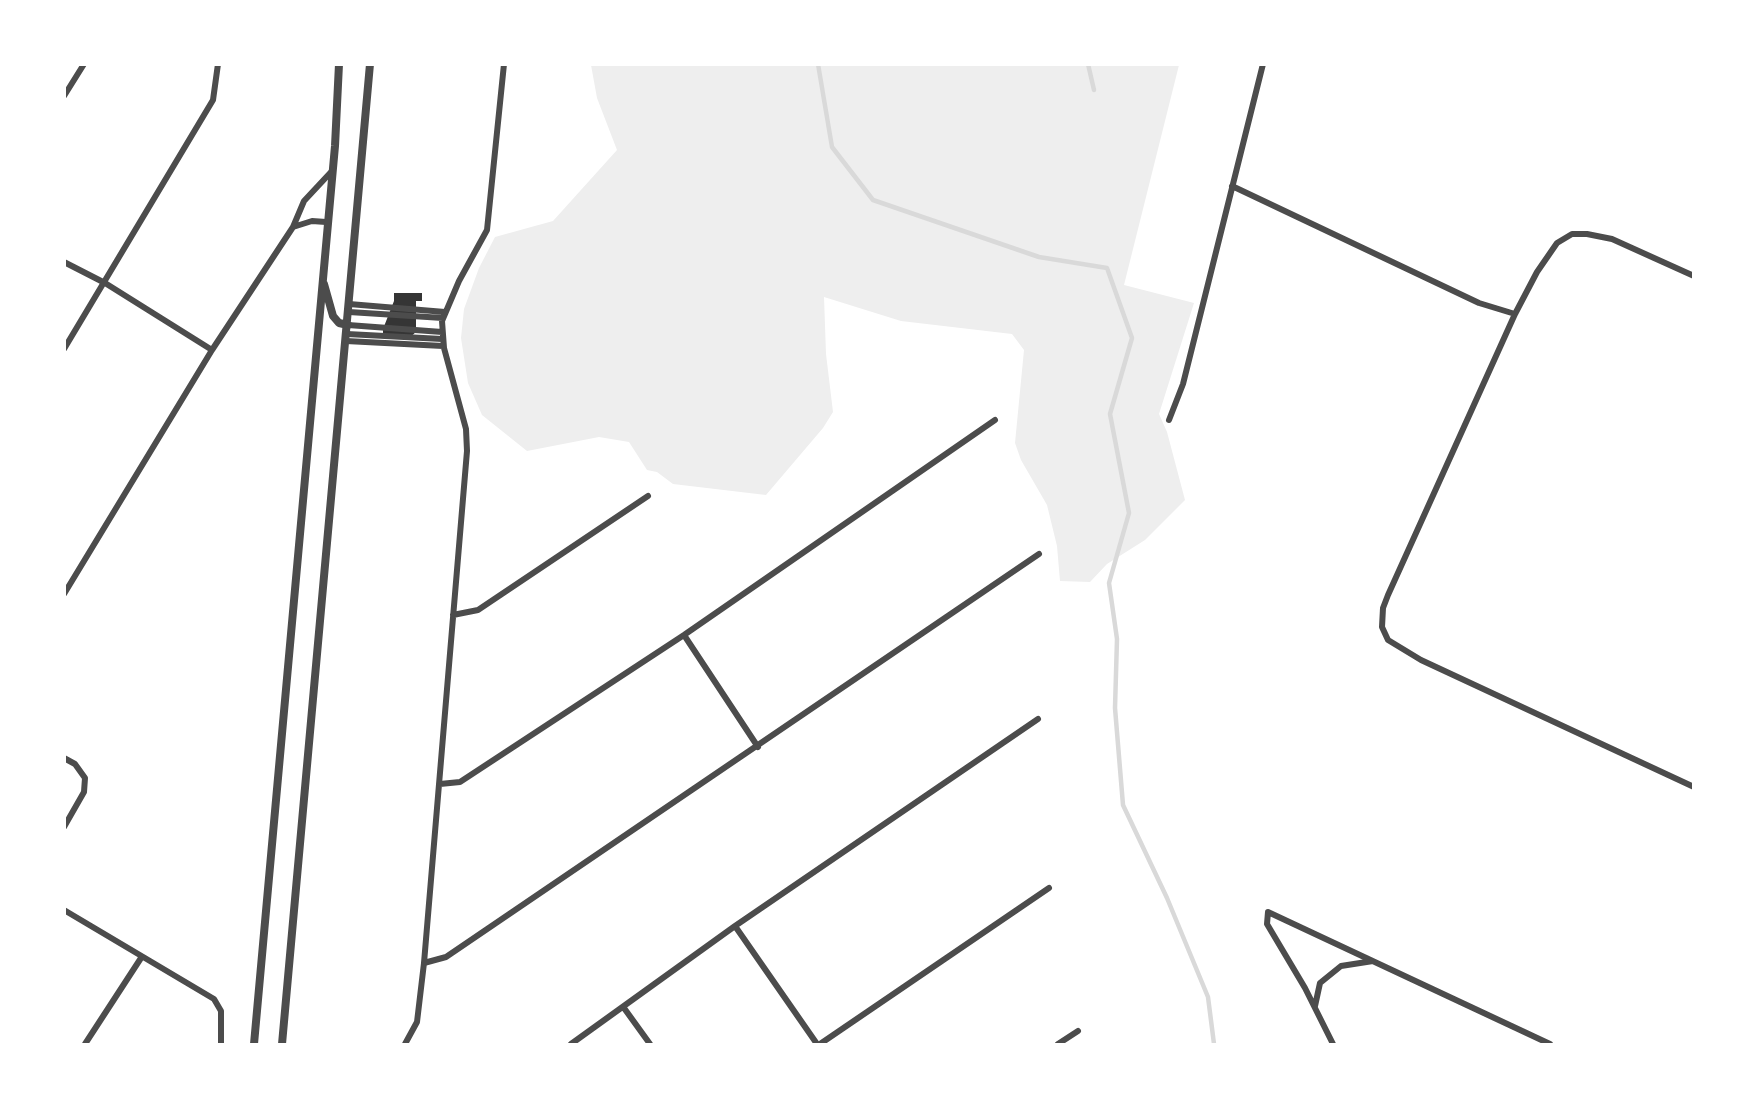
<!DOCTYPE html>
<style>
body{margin:0}
#map{position:relative;width:1758px;height:1109px;overflow:hidden;background:#fff;font-family:"Fira Sans Condensed",sans-serif}
canvas{display:block}
.frame{position:absolute;inset:0;border:66px solid #fff;pointer-events:none}
</style>
<div id="map">
<canvas width="1758" height="1109"></canvas>
<div class="frame"></div>
</div>
<script>
const ctx = document.querySelector('canvas').getContext('2d');
ctx.lineJoin = 'round';
function paint(path, color) { ctx.fillStyle = color; ctx.fill(path, 'evenodd'); }
const toPath = rows => new Path2D(rows.map(r => 'M' + r).join(''));
function stroke(path, color, width, dash) { ctx.strokeStyle = color; ctx.lineWidth = width; ctx.lineCap = dash ? 'butt' : 'round'; ctx.setLineDash(dash || []); ctx.stroke(path); }
paint(toPath([
 [591,65,1179,65,1124,285,1194,303,1159,414,1167,432,1185,500,1145,540,1107,564,1090,582,1060,581,1057,546,1047,505,1021,460,1015,443,1024,350,1012,334,901,321,824,297,826,354,833,412,823,428,766,495,673,484,657,472,647,470,629,442,599,437,527,451,482,415,468,383,461,338,464,309,479,268,495,237,553,221,617,150,597,98]
]), '#eee');
stroke(toPath([
 [818,64,832,147,873,200,1039,257,1107,268,1132,338,1110,414,1129,513,1109,583,1117,639,1115,708,1123,805,1167,898,1208,997,1214,1044],
 [1088,64,1094,90]
]), '#d9d9d9', 4.5);
paint(toPath([
 [394,293,422,293,422,301,416,301,416,332,409,338,383,337,383,329,394,301]
]), '#353535');
stroke(toPath([
 [64,96,84,64],
 [1232,186,1479,303,1515,314],
 [293,227,312,221,326,222],
 [64,262,105,283,212,350],
 [1694,276,1612,239,1587,234,1572,234,1557,243,1537,272,1515,314,1388,595,1383,608,1382,627,1388,640,1421,660,1694,787],
 [349,304,445,312],
 [349,312,443,318],
 [348,325,442,332],
 [347,334,442,339],
 [346,341,443,346],
 [64,349,213,100,218,64],
 [1169,420,1183,384,1263,64],
 [64,594,212,350,293,227,304,201,332,171],
 [453,615,478,610,648,496],
 [684,635,758,747],
 [64,758,75,764,85,778,84,792,64,827],
 [440,784,460,782,684,635,995,420],
 [64,910,214,999,221,1011,221,1044],
 [735,926,817,1044],
 [424,963,446,957,1039,554],
 [1315,1006,1320,983,1341,966,1373,961],
 [624,1008,650,1044],
 [85,1044,141,958],
 [405,1044,417,1022,424,963,467,451,466,429,444,348,442,321,459,281,487,230,504,64],
 [571,1044,735,926,1038,719],
 [820,1044,1049,888],
 [1058,1044,1078,1031],
 [1333,1044,1305,988,1267,924,1268,912,1550,1044]
]), '#4c4c4c', 6);
stroke(toPath([
 [324,284,333,316,339,323,348,325],
 [254,1044,335,146,339,64],
 [282,1044,370,64]
]), '#4c4c4c', 8);
</script>
